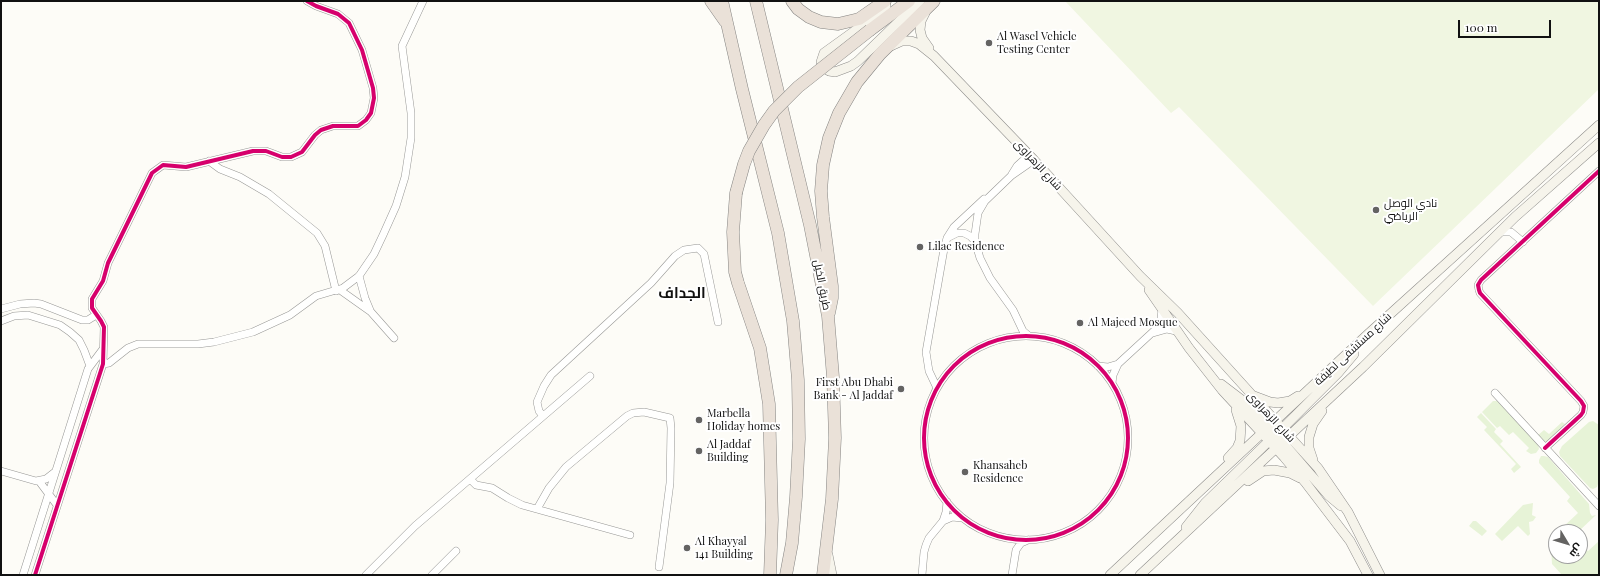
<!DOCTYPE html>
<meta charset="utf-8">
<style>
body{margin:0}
#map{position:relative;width:1600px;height:576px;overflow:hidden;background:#fdfcf7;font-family:"Playfair Display",Cairo,serif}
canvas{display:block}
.frame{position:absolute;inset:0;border:2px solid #111;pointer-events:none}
.north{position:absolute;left:1548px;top:524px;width:40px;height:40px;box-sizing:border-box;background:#fff;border:1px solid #a0a0a0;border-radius:50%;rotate:128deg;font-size:11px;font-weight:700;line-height:16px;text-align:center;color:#111}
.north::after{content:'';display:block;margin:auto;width:14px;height:18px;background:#646362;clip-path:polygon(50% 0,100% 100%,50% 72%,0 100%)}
.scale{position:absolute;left:1458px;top:20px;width:93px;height:18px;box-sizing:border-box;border:2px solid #111;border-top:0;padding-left:5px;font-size:12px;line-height:14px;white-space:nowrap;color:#111;-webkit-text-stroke:3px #fff;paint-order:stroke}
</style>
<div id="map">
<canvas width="1600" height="576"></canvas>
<div class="frame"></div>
<div class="north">ش</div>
<div class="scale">100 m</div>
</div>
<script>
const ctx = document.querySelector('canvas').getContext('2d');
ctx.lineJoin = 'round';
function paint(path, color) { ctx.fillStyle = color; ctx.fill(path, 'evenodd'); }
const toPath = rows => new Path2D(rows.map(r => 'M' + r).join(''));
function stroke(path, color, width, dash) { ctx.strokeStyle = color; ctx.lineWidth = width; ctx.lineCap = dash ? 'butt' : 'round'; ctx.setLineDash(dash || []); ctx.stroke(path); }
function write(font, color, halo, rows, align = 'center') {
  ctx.font = font + ' "Playfair Display",Cairo,serif'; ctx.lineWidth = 4; ctx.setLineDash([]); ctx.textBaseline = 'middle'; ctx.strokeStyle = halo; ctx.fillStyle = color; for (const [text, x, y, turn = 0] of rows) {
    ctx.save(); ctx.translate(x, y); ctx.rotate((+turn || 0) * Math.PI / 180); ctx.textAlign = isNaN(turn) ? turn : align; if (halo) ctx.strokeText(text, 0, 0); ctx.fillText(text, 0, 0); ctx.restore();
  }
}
paint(toPath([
 [1493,401,1497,401,1538,444,1539,449,1536,453,1531,454,1526,451,1529,448,1513,432,1509,435,1500,426,1497,428,1482,412],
 [1481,413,1496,429,1494,432,1503,441,1500,444,1521,467,1514,473,1511,469,1516,464,1484,430,1487,427,1477,417],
 [1593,421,1599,425,1598,484,1597,487,1593,489,1590,488,1560,456,1559,452,1562,446,1589,422],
 [1562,422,1565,424,1548,441,1544,442,1537,436,1544,430,1549,434],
 [1541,456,1544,456,1548,457,1589,504,1590,513,1592,516,1596,515,1578,532,1562,532,1564,530,1563,527,1578,513,1567,501,1570,497,1539,463,1539,460],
 [1533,503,1532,515,1536,517,1533,521,1529,522,1530,534,1528,536,1518,526,1502,541,1495,534,1523,505],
 [1473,521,1476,521,1487,531,1482,536,1469,526],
 [1599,541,1599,575,1562,575,1552,564,1551,546,1556,543,1556,556,1580,556,1580,544,1588,551]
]), '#e7f3d7');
paint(toPath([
 [1065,1,1599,1,1599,89,1373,306,1179,107,1171,113]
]), '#f0f6e1');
const street = toPath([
 [209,161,220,169,240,177,269,194,317,233,325,246,336,291],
 [1012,174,1017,166,1029,155],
 [1500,232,1511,232,1523,242],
 [949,237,957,233,964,233,970,236,975,241],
 [359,276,365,298,370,310],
 [340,290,371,312,394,338],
 [1,309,20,304,34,303,41,304,82,320,88,320,96,315],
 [1,321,14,316,28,315,60,325,70,332,79,340,84,350,90,366],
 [1153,333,1167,329,1176,331],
 [1029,336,1023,331,1013,310,990,278,980,258,975,241,975,234,978,213,985,201,1011,176,1034,160],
 '924 438a102 102 0 1 1 204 0a102 102 0 1 1-204 0Z',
 [103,364,109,363,128,348,138,344,198,344,214,342,253,332,290,315,316,296,343,288,359,276,374,254,383,235,396,206,405,177,411,138,411,113,402,46,423,1],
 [1098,366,1108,367,1118,364],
 [1112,383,1113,375,1118,364,1156,329,1161,319,1162,308],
 [937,388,929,371,926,352,944,249,947,238,954,227,984,199],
 [1495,393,1599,506],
 [543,416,539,411,537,402,544,386,551,375,651,283,675,256,684,250,698,248,704,254,718,322],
 [1545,448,1581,415,1583,412,1584,406,1581,401,1480,293,1479,290,1478,285,1481,280,1599,171],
 [1,471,36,481,46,479,55,472],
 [470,479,476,485,492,488,508,498,522,505,630,535],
 [39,481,57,505],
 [537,509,549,488,566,467,627,416,633,413,644,412,670,418,671,428,670,483,659,567],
 [943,521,952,517,962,518],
 [23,575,88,369,103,349],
 [35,575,103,364,104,327,101,321,92,308,92,299,103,281,108,263,152,173,163,165,186,167,253,151,266,151,282,157,291,157,302,152,315,135,321,130,333,126,358,126,366,120,371,113,374,98,373,88,362,50,349,23,338,14,316,6,307,1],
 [366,575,415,526,590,376],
 [432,575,456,551],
 [922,575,924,552,926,545,929,538,943,521,946,512,947,502],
 [1012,575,1016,550,1021,543,1028,540]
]);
const secondary = toPath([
 [886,6,867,22,824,53,821,62,824,68,829,71,835,72,851,66,858,61,920,1],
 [925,13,921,21,920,30,922,38,929,48],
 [891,46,902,41,911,41,919,44,934,56,1034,160,1140,276,1178,313,1318,468,1348,512,1380,575],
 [1149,290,1189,348,1222,390,1284,457,1305,482,1350,541,1368,575],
 [1221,384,1242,400,1273,432],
 [1254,396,1270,402,1278,403,1290,401,1298,396],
 [1280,434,1285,426,1338,373,1354,354],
 [1277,439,1285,445,1329,496,1341,506],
 [1228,458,1237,448,1240,441,1241,426,1236,410],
 [1313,460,1309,448,1309,437,1313,424,1322,411],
 [1248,481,1263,471,1274,470,1290,473,1300,478],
 [1186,527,1205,503,1269,441,1274,433,1275,421],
 [828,555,832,575],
 [1110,575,1367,335,1599,125],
 [1140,575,1363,367,1515,217,1599,143]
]);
const highway = toPath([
 [711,1,725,21],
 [722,1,742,89,778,233,793,321,798,380,799,439,796,497,792,543,786,575],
 [756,1,810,225,828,316,833,377,835,438,832,499,823,575],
 [792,1,798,9,809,17,821,22,838,24,859,19,885,1],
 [870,30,909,1],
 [736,193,733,232,735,272,738,283,760,348,769,404,772,520,770,575],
 [829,313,832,298,832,286,823,217,821,191,823,165,829,138,839,113,857,82,880,54,934,1]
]);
stroke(street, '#979795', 8);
stroke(secondary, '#8e8d8b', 10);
stroke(highway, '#858482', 13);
stroke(street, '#fffffe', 7);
stroke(secondary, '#f6f4eb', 9);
stroke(highway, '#eae1d8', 12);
const highwayBridge = toPath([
 [736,193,744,164,749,151,764,125,774,111,798,87,870,30]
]);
stroke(highwayBridge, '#858482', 13, []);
stroke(highwayBridge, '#eae1d8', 12);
stroke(toPath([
 '924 438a102 102 0 1 1 204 0a102 102 0 1 1-204 0Z',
 [1545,448,1581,415,1583,412,1584,406,1581,401,1480,293,1479,290,1478,285,1481,280,1599,171],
 [35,575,103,364,104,327,101,321,92,308,92,299,103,281,108,263,152,173,163,165,186,167,253,151,266,151,282,157,291,157,302,152,315,135,321,130,333,126,358,126,366,120,371,113,374,98,373,88,362,50,349,23,338,14,316,6,307,1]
]), '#d6006c', 4);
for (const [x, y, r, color] of [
 [989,43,4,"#646362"],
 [1376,210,4,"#646362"],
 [920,247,4,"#646362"],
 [1080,323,4,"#646362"],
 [901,389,4,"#646362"],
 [699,420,4,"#646362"],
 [699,451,4,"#646362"],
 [965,472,4,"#646362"],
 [687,548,4,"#646362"]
]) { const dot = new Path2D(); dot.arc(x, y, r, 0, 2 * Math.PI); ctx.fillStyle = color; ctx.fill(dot); stroke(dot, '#fff', 1.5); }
write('11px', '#111', '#fff', [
 ["Al Wasel Vehicle",997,37],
 ["Testing Center",997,50],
 ["نادي الوصل",1384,204],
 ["الرياضي",1384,217],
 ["Lilac Residence",928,247],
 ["Al Majeed Mosque",1088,323],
 ["First Abu Dhabi",893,383,"right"],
 ["Bank - Al Jaddaf",893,396,"right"],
 ["Marbella",707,414],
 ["Holiday homes",707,427],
 ["Al Jaddaf",707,445],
 ["Building",707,458],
 ["Khansaheb",973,466],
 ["Residence",973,479],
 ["Al Khayyal",695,542],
 ["141 Building",695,555]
], 'left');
write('11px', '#111', '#fff', [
 ["شارع الزهراوى",1038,165,47],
 ["طريق الخيل",822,285,79],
 ["شارع مستشفى لطيفة",1353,349,-43],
 ["شارع الزهراوى",1271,417,47]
]);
write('bold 15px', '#111', '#fff', [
 ["الجداف",682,293]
]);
</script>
